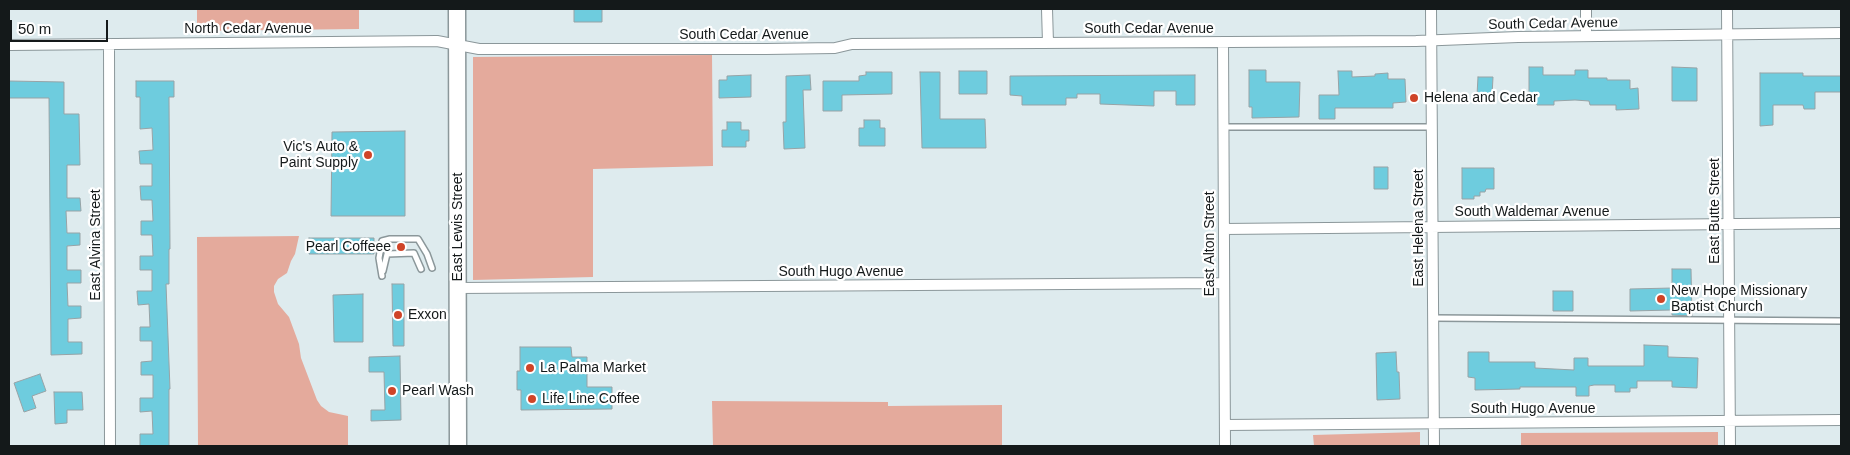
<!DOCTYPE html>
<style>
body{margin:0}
#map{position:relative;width:1850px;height:455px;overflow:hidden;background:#deebee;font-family:Helvetica,sans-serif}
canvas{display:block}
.frame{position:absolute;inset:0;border:10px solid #14191a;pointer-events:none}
.scale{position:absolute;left:10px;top:20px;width:98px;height:22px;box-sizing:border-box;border:2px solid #14191a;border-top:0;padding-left:6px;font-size:15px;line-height:18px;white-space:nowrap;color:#14191a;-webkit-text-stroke:4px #fff;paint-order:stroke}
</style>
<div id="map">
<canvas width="1850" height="455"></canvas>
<div class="frame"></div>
<div class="scale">50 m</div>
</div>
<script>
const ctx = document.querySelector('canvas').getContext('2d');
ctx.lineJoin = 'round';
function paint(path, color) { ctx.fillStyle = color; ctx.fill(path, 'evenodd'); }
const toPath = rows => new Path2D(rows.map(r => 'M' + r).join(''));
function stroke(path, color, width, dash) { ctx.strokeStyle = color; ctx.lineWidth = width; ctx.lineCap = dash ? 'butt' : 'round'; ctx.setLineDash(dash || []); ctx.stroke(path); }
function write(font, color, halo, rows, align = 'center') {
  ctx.font = font + ' Helvetica,sans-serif'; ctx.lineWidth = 4.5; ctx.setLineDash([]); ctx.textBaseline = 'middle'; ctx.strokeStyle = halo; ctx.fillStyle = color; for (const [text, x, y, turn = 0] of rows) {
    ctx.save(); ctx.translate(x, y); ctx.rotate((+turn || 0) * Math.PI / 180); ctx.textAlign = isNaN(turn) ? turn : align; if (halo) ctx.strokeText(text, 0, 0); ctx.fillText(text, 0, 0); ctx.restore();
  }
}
paint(toPath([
 [197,9,359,9,359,29,197,31],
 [712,55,713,166,593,169,593,277,473,280,473,57],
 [299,236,295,254,291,261,287,273,278,279,274,286,274,292,278,304,289,317,299,344,301,358,317,400,321,406,329,412,348,416,348,446,198,446,197,237],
 [712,401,888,402,888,406,1002,405,1002,446,713,446],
 [1420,432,1420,446,1314,446,1313,435],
 [1718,432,1718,446,1521,446,1521,433]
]), '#e4aa9c');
const building = toPath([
 [574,9,602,9,602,22,574,22,574,9],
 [1529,67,1543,67,1543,75,1575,75,1575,70,1588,70,1588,78,1607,78,1607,80,1630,80,1630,89,1638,88,1639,109,1616,110,1616,105,1590,105,1589,101,1575,100,1554,101,1554,105,1537,105,1536,101,1529,101,1529,67],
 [1672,67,1697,68,1697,101,1672,101,1672,67],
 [1249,70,1266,70,1266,82,1300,82,1299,117,1252,118,1252,107,1249,107,1249,70],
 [959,71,987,71,987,94,959,94,959,71],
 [1338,71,1352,71,1352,77,1375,76,1375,74,1388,73,1388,79,1405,79,1406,102,1393,103,1393,108,1335,108,1335,119,1319,119,1319,95,1339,95,1338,71],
 [866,72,892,72,892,94,842,95,842,111,823,111,823,81,859,81,859,76,866,75,866,72],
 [920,72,940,72,940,119,985,119,986,148,922,148,920,72],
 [1760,73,1803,73,1803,76,1841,76,1841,92,1815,92,1815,109,1804,109,1803,105,1773,105,1773,125,1760,126,1760,73],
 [751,75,751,97,719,98,719,80,727,80,727,76,751,75],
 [810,75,811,90,803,90,805,148,784,149,783,122,786,122,786,76,810,75],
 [1195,75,1195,105,1176,105,1176,91,1154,91,1154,106,1100,104,1100,94,1077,94,1077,98,1066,98,1066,105,1022,105,1022,96,1010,95,1010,76,1195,75],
 [1478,77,1493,77,1492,96,1477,95,1478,77],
 [9,81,64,82,64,114,79,114,80,165,67,165,67,198,80,198,81,211,66,211,67,233,80,233,80,245,67,246,67,270,81,270,81,283,67,283,68,306,81,306,81,318,68,319,68,342,82,342,82,354,51,355,49,98,9,98,9,81],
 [136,81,174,81,174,97,169,97,170,249,169,249,169,284,166,284,170,389,169,389,169,446,140,446,140,434,153,434,152,411,140,412,140,398,153,398,153,375,141,375,141,362,152,361,152,341,140,341,140,327,150,327,149,304,138,305,137,291,152,291,152,270,140,270,140,256,153,256,152,235,141,235,141,221,153,221,152,200,141,200,140,186,152,186,152,164,140,164,139,151,153,150,152,128,140,129,140,97,136,97,136,81],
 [864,120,880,120,880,128,885,128,885,146,859,146,859,128,864,128,864,120],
 [727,122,741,122,741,130,749,130,749,141,746,141,746,147,722,147,722,130,727,130,727,122],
 [405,131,405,216,331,216,332,132,405,131],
 [1374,167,1388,167,1388,189,1374,189,1374,167],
 [1462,168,1494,168,1494,189,1486,189,1485,192,1480,192,1480,196,1474,196,1474,199,1462,199,1462,168],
 [309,238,374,238,374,254,309,254,309,238],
 [1672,269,1691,269,1692,316,1672,315,1672,310,1630,311,1630,289,1672,288,1672,269],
 [392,284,404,284,404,346,393,346,392,284],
 [1553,291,1573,291,1573,311,1553,311,1553,291],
 [363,294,363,342,334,342,333,295,363,294],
 [1644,345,1668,346,1668,357,1698,358,1697,388,1672,387,1672,381,1637,381,1637,388,1630,388,1630,392,1615,392,1615,385,1594,385,1589,386,1589,396,1576,396,1576,387,1520,387,1520,389,1475,390,1475,378,1468,377,1468,352,1489,352,1489,362,1535,362,1535,368,1574,370,1574,358,1588,358,1588,366,1644,366,1644,345],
 [520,347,571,347,572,357,587,357,587,387,612,387,612,409,521,410,521,390,517,390,517,371,520,371,520,347],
 [1396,352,1397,372,1399,372,1400,399,1377,400,1376,353,1396,352],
 [400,356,401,420,371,421,371,410,385,410,384,372,369,372,369,357,400,356],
 [40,374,46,391,32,396,36,408,24,412,14,383,40,374],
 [54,392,82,392,83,410,67,410,67,423,55,424,54,392]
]);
paint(building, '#6eccde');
stroke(building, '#97a3a6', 1);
const lane = toPath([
 [1224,127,1432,127],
 [383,271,387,254,414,253,421,269],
 [382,276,379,258,382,241,390,239,418,239,427,254,432,268],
 [1433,318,1841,321]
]);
const street = toPath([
 [1047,9,1048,43],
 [1431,9,1434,446],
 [1586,9,1586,36],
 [1727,9,1730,446],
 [1223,42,1225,446],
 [109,44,110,446],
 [9,45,437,41,479,49,766,49,835,48,852,44,1416,41,1518,37,1841,33],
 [1224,229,1841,223],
 [458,288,1224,283],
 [1225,425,1841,420]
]);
const primary = toPath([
 [457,9,458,446]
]);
stroke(lane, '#8b979a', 8);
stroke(street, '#8b979a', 12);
stroke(primary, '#8b979a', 19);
stroke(lane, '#fff', 5);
stroke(street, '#fff', 10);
stroke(primary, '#fff', 16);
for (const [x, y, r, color] of [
 [1414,98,5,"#cf4428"],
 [368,155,5,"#cf4428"],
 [401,247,5,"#cf4428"],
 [1661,299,5,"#cf4428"],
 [398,315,5,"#cf4428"],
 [530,368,5,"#cf4428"],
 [392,391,5,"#cf4428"],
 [532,399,5,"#cf4428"]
]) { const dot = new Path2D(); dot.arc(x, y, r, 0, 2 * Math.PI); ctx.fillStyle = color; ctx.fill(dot); stroke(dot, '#fff', 2); }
write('14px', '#14191a', '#fff', [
 ["South Cedar Avenue",1553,24,-1],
 ["North Cedar Avenue",248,29],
 ["South Cedar Avenue",1149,29],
 ["South Cedar Avenue",744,35],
 ["East Butte Street",1715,211,-90],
 ["South Waldemar Avenue",1532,212],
 ["East Lewis Street",458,227,-90],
 ["East Helena Street",1419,228,-90],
 ["East Alton Street",1210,244,-90],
 ["East Alvina Street",96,245,-90],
 ["South Hugo Avenue",841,272],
 ["South Hugo Avenue",1533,409]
]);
write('14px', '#14191a', '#fff', [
 ["Helena and Cedar",1424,98],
 ["Vic's Auto &",358,147,"right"],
 ["Paint Supply",358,163,"right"],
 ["Pearl Coffeee",391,247,"right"],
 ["New Hope Missionary",1671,291],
 ["Baptist Church",1671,307],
 ["Exxon",408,315],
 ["La Palma Market",540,368],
 ["Pearl Wash",402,391],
 ["Life Line Coffee",542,399]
], 'left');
</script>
